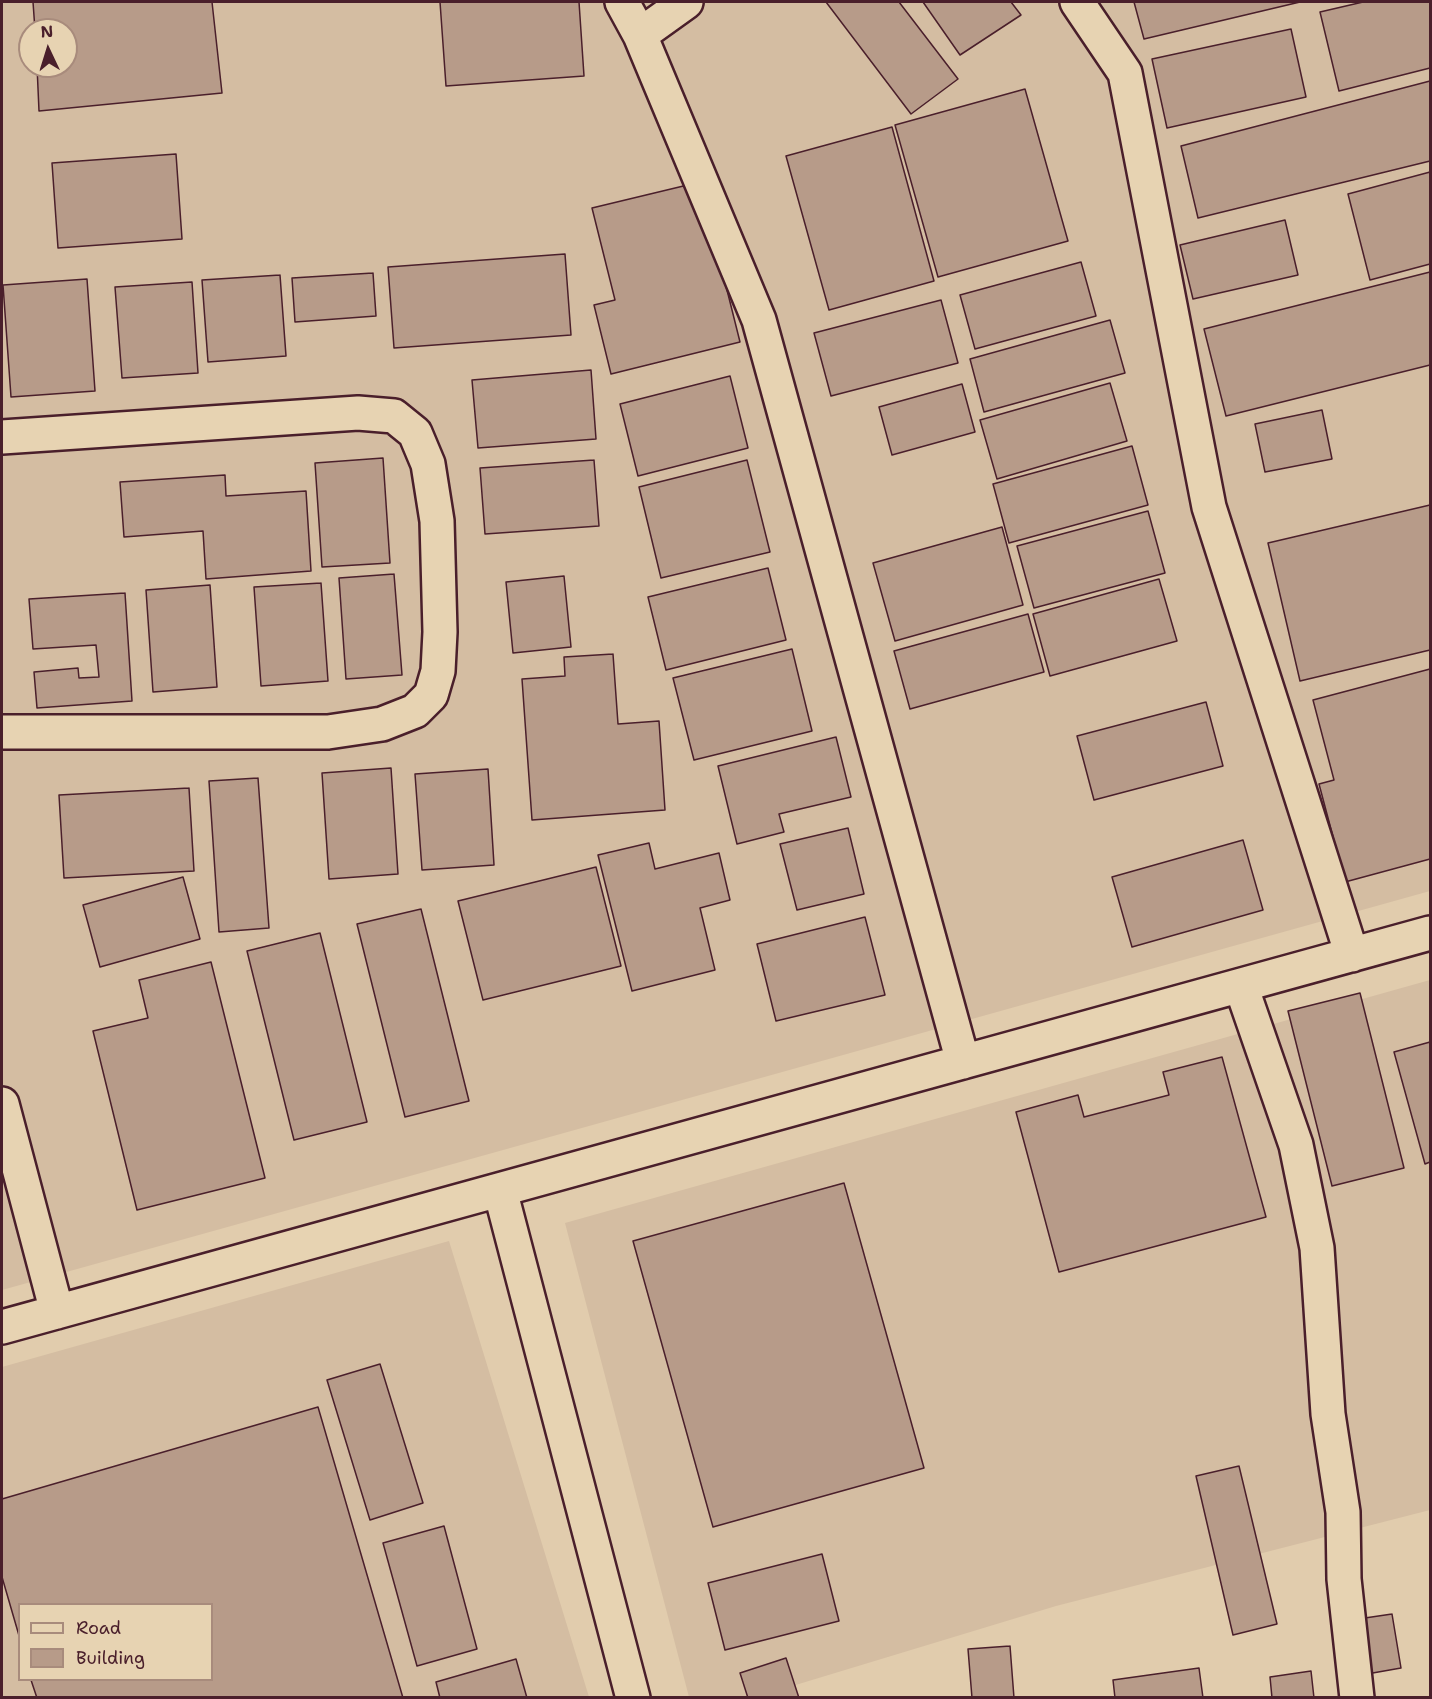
<!DOCTYPE html>
<style>
body{margin:0}
#map{position:relative;width:1432px;height:1699px;overflow:hidden;background:#e1ccad;font-family:"Shantell Sans",sans-serif}
canvas{display:block}
.frame{position:absolute;inset:0;border:3px solid #4a1f2b;pointer-events:none}
.legend{position:absolute;left:18px;top:1603px;width:195px;height:78px;box-sizing:border-box;background:#e7d3b2;border:2px solid #a88b7c;margin:0;padding:8px 10px;list-style:none;font-size:18px;color:#4a1f2b}
.legend li{display:flex;align-items:center;gap:12px;height:30px}
.legend b{width:30px;border:2px solid #a88b7c}
.north{position:absolute;left:18px;top:18px;width:60px;height:60px;box-sizing:border-box;background:#e7d3b2;border:2px solid #a88b7c;border-radius:50%;rotate:356deg;font-size:16px;font-weight:700;line-height:24px;text-align:center;color:#4a1f2b}
.north::after{content:'';display:block;margin:auto;width:21px;height:27px;background:#4a1f2b;clip-path:polygon(50% 0,100% 100%,50% 72%,0 100%)}
</style>
<div id="map">
<canvas width="1432" height="1699"></canvas>
<div class="frame"></div>
<ul class="legend">
<li><b style="height:8px;background:#e7d3b2"></b>Road</li>
<li><b style="height:16px;background:#b79b89"></b>Building</li>
</ul>
<div class="north">N</div>
</div>
<script>
const ctx = document.querySelector('canvas').getContext('2d');
ctx.lineJoin = 'round';
function paint(path, color) { ctx.fillStyle = color; ctx.fill(path, 'evenodd'); }
const toPath = rows => new Path2D(rows.map(r => 'M' + r).join(''));
function stroke(path, color, width, dash) { ctx.strokeStyle = color; ctx.lineWidth = width; ctx.lineCap = dash ? 'butt' : 'round'; ctx.setLineDash(dash || []); ctx.stroke(path); }
paint(toPath([
 [2,2,1430,2,1430,891,2,1290],
 [30,30,66,30,66,66,30,66],
 [1430,980,1430,1510,1056,1606,756,1697,689,1697,565,1223],
 [449,1241,589,1697,2,1698,2,1367],
 [20,1604,212,1604,212,1680,20,1680]
]), '#d4bda2');
const building = toPath([
 [33,2,212,2,222,93,39,111,37,66,66,66,66,30,35,30,33,2],
 [440,2,579,2,584,76,446,86,440,2],
 [826,2,899,2,958,79,911,114,826,2],
 [923,2,1011,2,1021,15,960,55,923,2],
 [1134,2,1300,2,1144,39,1134,2],
 [1363,2,1430,2,1430,68,1339,91,1320,12,1363,2],
 [1291,29,1306,97,1167,128,1152,59,1291,29],
 [1430,81,1430,161,1198,218,1181,146,1430,81],
 [1025,89,1068,241,938,277,895,125,1025,89],
 [892,127,934,281,829,310,786,156,892,127],
 [176,154,182,239,58,248,52,163,176,154],
 [1430,172,1430,264,1370,280,1348,194,1430,172],
 [700,182,740,342,611,374,594,305,615,300,592,208,700,182],
 [1285,220,1298,275,1193,299,1180,245,1285,220],
 [565,254,571,335,394,348,388,267,565,254],
 [1081,262,1096,316,975,349,960,295,1081,262],
 [1430,272,1430,365,1226,416,1204,329,1430,272],
 [373,273,376,316,295,322,292,278,373,273],
 [280,275,286,356,208,362,202,280,280,275],
 [87,279,95,391,11,397,3,285,87,279],
 [192,282,198,373,122,378,115,287,192,282],
 [941,300,958,363,831,396,814,333,941,300],
 [1110,320,1125,373,984,412,970,359,1110,320],
 [591,370,596,439,478,448,472,380,591,370],
 [730,376,748,448,638,476,620,404,730,376],
 [1110,383,1127,441,997,479,980,420,1110,383],
 [962,384,975,432,892,455,879,407,962,384],
 [1322,410,1332,459,1265,472,1255,424,1322,410],
 [1132,446,1148,505,1009,543,993,484,1132,446],
 [383,458,390,563,322,567,315,463,383,458],
 [594,460,599,526,485,534,480,468,594,460],
 [747,460,770,552,661,578,639,487,747,460],
 [225,475,226,496,306,491,311,571,206,579,203,531,124,537,120,482,225,475],
 [1430,505,1430,650,1300,681,1268,543,1430,505],
 [1148,511,1165,573,1034,608,1017,546,1148,511],
 [1002,527,1023,605,895,641,873,563,1002,527],
 [768,568,786,640,666,670,648,597,768,568],
 [394,574,402,675,346,679,339,578,394,574],
 [564,576,571,647,513,653,506,582,564,576],
 [1159,579,1177,641,1050,676,1033,614,1159,579],
 [321,583,328,681,261,686,254,587,321,583],
 [210,585,217,687,153,692,146,590,210,585],
 [125,593,132,701,37,708,34,672,78,668,79,678,99,677,96,645,33,649,29,599,125,593],
 [1028,614,1044,672,910,709,894,651,1028,614],
 [792,649,812,731,694,760,673,678,792,649],
 [613,654,618,724,659,721,665,810,532,820,522,679,565,676,564,657,613,654],
 [1430,669,1430,859,1345,882,1319,784,1334,780,1313,700,1430,669],
 [1206,702,1223,766,1094,800,1077,736,1206,702],
 [836,737,851,797,779,814,784,832,737,844,718,766,836,737],
 [391,768,398,874,329,879,322,773,391,768],
 [488,769,494,865,422,870,415,774,488,769],
 [258,778,269,928,219,932,209,781,258,778],
 [189,788,194,871,64,878,59,795,189,788],
 [848,828,864,894,797,910,780,844,848,828],
 [1243,840,1263,910,1132,947,1112,877,1243,840],
 [649,843,655,869,719,853,730,900,700,908,715,970,632,991,598,855,649,843],
 [596,867,621,966,483,1000,458,901,596,867],
 [183,877,200,939,100,967,83,905,183,877],
 [421,909,469,1101,405,1117,357,924,421,909],
 [865,917,885,995,776,1021,757,944,865,917],
 [320,933,367,1122,294,1140,247,951,320,933],
 [211,962,265,1178,137,1210,93,1031,148,1018,139,980,211,962],
 [1360,993,1404,1168,1332,1186,1288,1011,1360,993],
 [1430,1042,1430,1162,1425,1164,1394,1052,1430,1042],
 [1222,1057,1266,1217,1059,1272,1016,1112,1078,1095,1084,1117,1169,1095,1163,1072,1222,1057],
 [844,1183,924,1468,713,1527,633,1241,844,1183],
 [380,1364,423,1503,370,1520,327,1380,380,1364],
 [318,1407,403,1698,37,1698,31,1680,212,1680,212,1604,20,1604,20,1639,2,1577,2,1499,318,1407],
 [1239,1466,1277,1624,1233,1635,1196,1476,1239,1466],
 [444,1526,477,1649,417,1666,383,1543,444,1526],
 [822,1554,839,1621,725,1650,708,1583,822,1554],
 [1392,1614,1401,1668,1367,1674,1358,1619,1392,1614],
 [1010,1646,1014,1698,972,1698,968,1649,1010,1646],
 [786,1658,799,1698,748,1698,740,1673,786,1658],
 [516,1659,527,1698,440,1698,436,1682,516,1659],
 [1199,1668,1203,1698,1115,1698,1113,1680,1199,1668],
 [1311,1671,1314,1698,1272,1698,1270,1677,1311,1671]
]);
paint(building, '#b79b89');
stroke(building, '#4a1f2b', 1.5);
const minor = toPath([
 [622,2,640,35,686,2],
 [1077,2,1125,73,1209,507,1352,955],
 [640,35,759,320,963,1062],
 [2,437,358,413,394,416,415,433,428,464,437,521,440,632,438,671,431,695,415,711,382,724,328,732,2,732],
 [1241,986,1296,1145,1317,1248,1328,1414,1343,1512,1344,1579,1357,1698],
 [2,1104,57,1312],
 [500,1190,633,1698],
 [2,1327,1430,933]
]);
stroke(minor, '#4a1f2b', 38);
stroke(minor, '#e7d3b2', 33);
</script>
